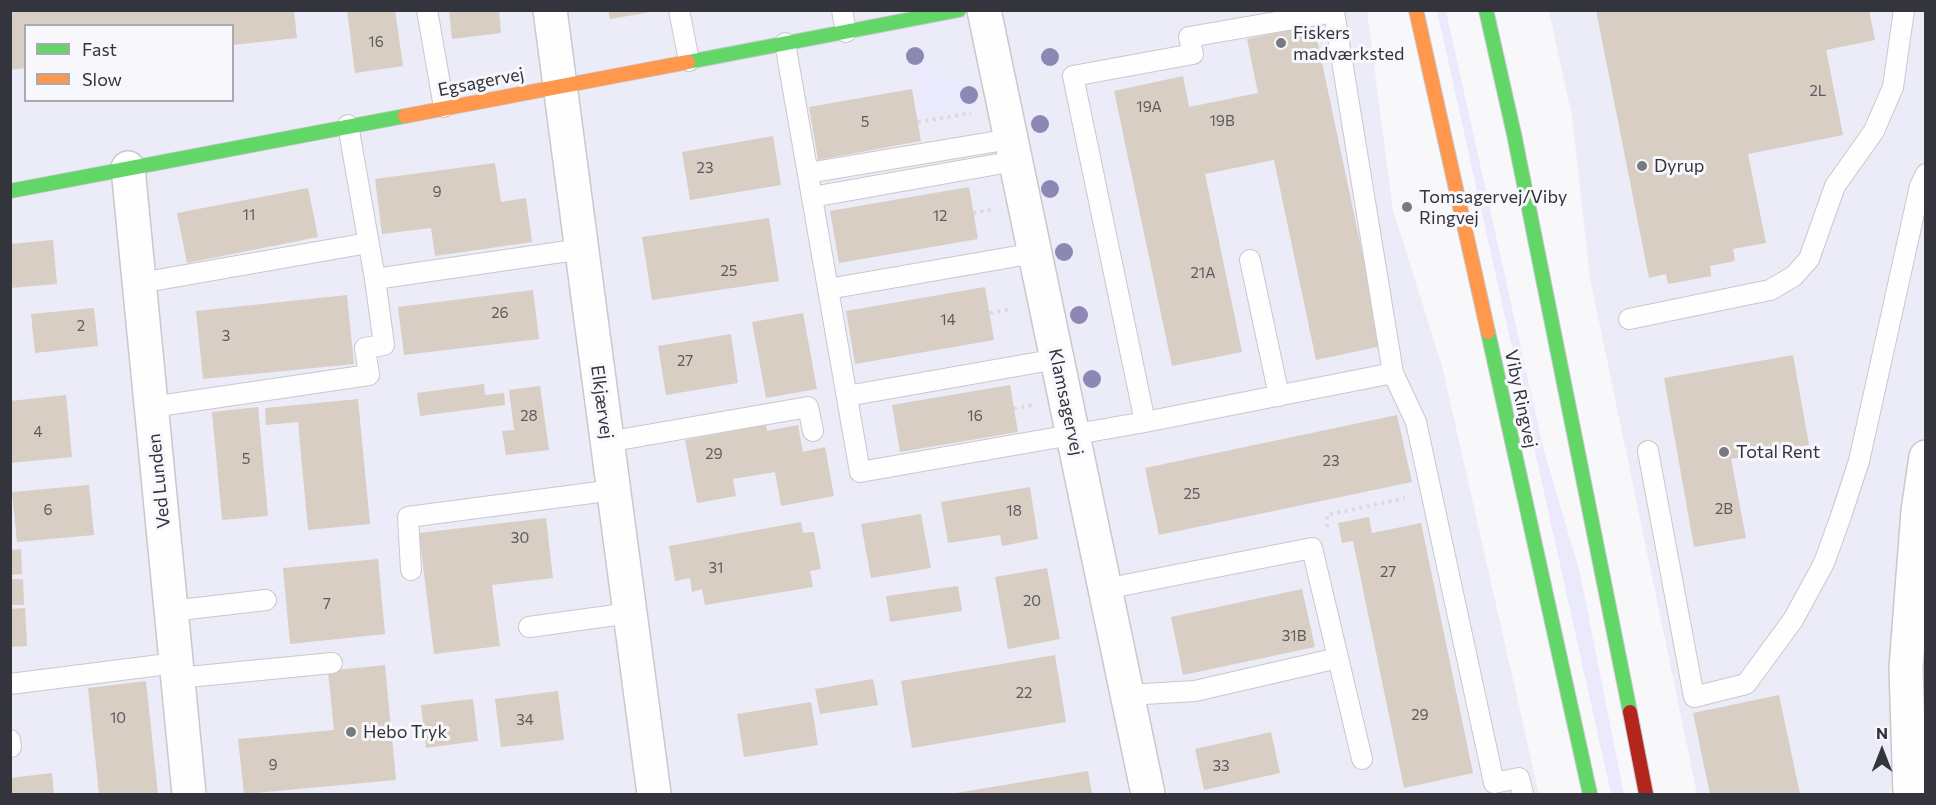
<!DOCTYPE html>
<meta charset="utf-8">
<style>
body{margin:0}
#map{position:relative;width:1936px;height:805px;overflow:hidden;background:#f8f8fb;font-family:Commissioner,sans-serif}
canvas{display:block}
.frame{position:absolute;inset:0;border:12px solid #34343d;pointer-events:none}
.legend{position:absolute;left:24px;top:24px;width:210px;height:78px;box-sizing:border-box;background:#f7f7fc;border:2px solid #a9a9b0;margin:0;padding:8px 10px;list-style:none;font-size:18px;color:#34343d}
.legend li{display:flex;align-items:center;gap:12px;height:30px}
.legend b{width:30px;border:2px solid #a9a9b0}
.north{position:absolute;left:1852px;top:721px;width:60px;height:60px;-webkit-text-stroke:4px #f7f7fc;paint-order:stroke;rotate:0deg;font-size:16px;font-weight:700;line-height:24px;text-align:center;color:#34343d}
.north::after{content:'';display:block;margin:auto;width:21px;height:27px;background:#34343d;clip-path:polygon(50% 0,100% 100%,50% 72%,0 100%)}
</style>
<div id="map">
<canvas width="1936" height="805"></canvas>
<div class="frame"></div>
<ul class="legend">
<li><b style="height:8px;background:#63d668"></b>Fast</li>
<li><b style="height:8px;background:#ff974d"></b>Slow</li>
</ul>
<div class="north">N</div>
</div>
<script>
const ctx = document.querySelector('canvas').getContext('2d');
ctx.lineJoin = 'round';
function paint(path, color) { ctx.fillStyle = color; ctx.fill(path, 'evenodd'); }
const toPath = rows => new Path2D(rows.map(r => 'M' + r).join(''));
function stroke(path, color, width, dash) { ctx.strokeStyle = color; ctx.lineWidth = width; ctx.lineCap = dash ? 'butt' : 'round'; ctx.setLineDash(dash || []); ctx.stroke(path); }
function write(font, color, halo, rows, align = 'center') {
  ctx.font = font + ' Commissioner,sans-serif'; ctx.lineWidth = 6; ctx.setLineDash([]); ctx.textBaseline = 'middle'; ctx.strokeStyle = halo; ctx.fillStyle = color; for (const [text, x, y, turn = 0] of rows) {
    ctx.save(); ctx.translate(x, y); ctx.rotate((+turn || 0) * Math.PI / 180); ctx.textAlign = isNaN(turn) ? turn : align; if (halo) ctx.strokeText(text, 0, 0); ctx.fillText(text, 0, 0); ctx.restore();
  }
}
paint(toPath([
 [10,11,1367,11,1393,210,1442,366,1539,794,11,794],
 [26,26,232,26,232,100,26,100],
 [1549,11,1925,11,1925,594,1890,794,1697,794,1590,278,1572,117]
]), '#ebecf7');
paint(toPath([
 [1437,11,1446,11,1543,447,1580,573,1624,794,1611,794],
 [916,51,976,91,979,108,921,118,909,52]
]), '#eaeafc');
paint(toPath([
 [10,10,294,10,297,38,232,45,232,26,26,26,26,68,10,70],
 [347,10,395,10,403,66,355,73],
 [449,10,499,10,501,33,452,39],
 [608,10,651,10,651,12,610,19],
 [1596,10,1869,10,1875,40,1826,50,1843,135,1748,154,1766,243,1733,249,1735,261,1710,266,1711,276,1668,284,1666,274,1649,278],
 [1314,25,1382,346,1316,360,1274,160,1205,174,1242,352,1172,366,1114,91,1183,76,1189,107,1258,93,1247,39],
 [912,89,921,141,818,160,809,107],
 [773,136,781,185,690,200,682,152],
 [495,163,501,202,526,198,532,242,435,256,431,228,382,234,375,179],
 [969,187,978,239,839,263,830,211],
 [308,188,318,237,187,263,177,213],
 [769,218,779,281,652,300,642,237],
 [53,240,57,284,10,288,10,244],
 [985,287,994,340,855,364,846,311],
 [533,290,539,339,404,355,398,307],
 [347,295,354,364,203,379,196,311],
 [94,308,98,346,35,353,31,314],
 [803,313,817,389,766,398,752,322],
 [731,334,738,383,666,395,658,346],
 [1793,355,1809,445,1731,459,1746,538,1694,547,1664,378],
 [484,384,485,395,504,393,505,405,420,416,417,393],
 [1010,385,1018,432,900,452,892,405],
 [540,386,549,450,506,455,502,431,514,430,509,390],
 [66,395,72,457,10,463,10,401],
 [358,399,370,524,308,530,298,422,266,425,265,408],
 [258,407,268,516,222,520,212,412],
 [1397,415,1412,482,1159,535,1145,468],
 [766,425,767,431,798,425,803,452,825,447,834,496,781,506,775,472,733,479,736,496,697,503,685,440],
 [89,485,94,535,17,542,12,492],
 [1030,487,1038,539,1002,546,1000,535,948,543,941,502],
 [921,514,931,568,871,578,861,524],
 [1369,517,1372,533,1421,523,1473,773,1404,788,1353,541,1342,543,1338,523],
 [546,518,553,578,492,585,500,646,434,654,419,533],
 [801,522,803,533,814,532,821,569,810,571,813,587,705,605,702,589,692,592,690,578,675,581,669,546],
 [21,549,22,574,10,575,10,550],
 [378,559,385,634,290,644,283,568],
 [1047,568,1060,639,1008,649,995,577],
 [10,579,23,579,24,605,10,605],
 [958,586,962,611,890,622,886,596],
 [1302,589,1315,647,1183,675,1171,617],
 [25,608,27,646,10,647,10,609],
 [1055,655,1066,722,912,748,901,681],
 [385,665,396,780,244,794,238,739,334,730,328,671],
 [873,679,878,705,820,714,815,689],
 [146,681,158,794,99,794,88,688],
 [558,691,564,740,501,747,495,699],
 [1779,695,1800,794,1710,794,1693,713],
 [473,699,478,741,426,748,421,705],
 [811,702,818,745,744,757,737,714],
 [1271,732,1280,773,1204,790,1195,749],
 [1088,771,1092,794,956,794,956,793],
 [52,773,54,794,10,794,10,778]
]), '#d8cec4');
const lane = toPath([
 [427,10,444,107],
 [679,10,689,61],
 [842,10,846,32],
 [785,43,860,472,1145,422,1393,373],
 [348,125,375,279,582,249],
 [808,173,1010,139],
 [812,197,1015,161],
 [1250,260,1279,396],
 [140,283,368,243],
 [828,289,1035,253],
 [1629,319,1770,290,1794,276,1809,259,1835,186,1874,131,1893,87,1904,10],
 [847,396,1057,359],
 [152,407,369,375,365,348,384,345,375,279],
 [1145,422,1073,76,1193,54,1189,37,1334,12,1393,373,1416,422,1494,783,1519,778,1523,794],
 [607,442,808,407,813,431],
 [1648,451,1694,697,1746,684,1793,620,1824,563,1841,516,1859,461,1920,186,1926,174],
 [411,570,408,517,614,490],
 [1105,589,1312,548,1362,759],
 [171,611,266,600],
 [529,627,630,613],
 [178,678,332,663],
 [10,684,176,663],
 [1127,695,1195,691,1338,658],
 [10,740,11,747]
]);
const street = toPath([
 [550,10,654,794],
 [984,10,1148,794],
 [128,168,189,794],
 [1910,794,1906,668,1918,511,1926,457]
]);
const fast = toPath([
 [1486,10,1514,134,1630,712],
 [688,62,959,10],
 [10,191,405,116],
 [1488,332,1590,794]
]);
const slow = toPath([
 [1416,10,1488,332],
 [405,116,688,62]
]);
const jam = toPath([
 [1630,712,1646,794]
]);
stroke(lane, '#c8c8cd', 22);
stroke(street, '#c8c8cd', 36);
stroke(fast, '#c8c8cd', 16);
stroke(slow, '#c8c8cd', 16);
stroke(jam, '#c8c8cd', 16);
stroke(toPath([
 [918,122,971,113],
 [973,213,994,209],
 [990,313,1012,309],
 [1014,409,1032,405],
 [1327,527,1327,515,1405,498]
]), '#dadadc', 4, [3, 4.5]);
stroke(lane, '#fefefe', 20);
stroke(street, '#fefefe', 33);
stroke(fast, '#63d668', 14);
stroke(slow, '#ff974d', 14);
stroke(jam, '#b3261e', 14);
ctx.fillStyle = '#8d87b4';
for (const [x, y] of [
 [915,56],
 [1050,57],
 [969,95],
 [1040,124],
 [1050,189],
 [1064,252],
 [1079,315],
 [1092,379]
]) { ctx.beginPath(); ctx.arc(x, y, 9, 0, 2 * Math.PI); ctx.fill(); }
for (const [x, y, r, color] of [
 [1281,43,6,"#797980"],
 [1642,166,6,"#797980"],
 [1407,207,6,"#797980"],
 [1724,452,6,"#797980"],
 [351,732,6,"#797980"]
]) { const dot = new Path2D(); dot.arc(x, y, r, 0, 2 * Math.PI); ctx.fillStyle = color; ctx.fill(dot); stroke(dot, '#f7f7fc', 2); }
write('15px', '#5d5a5f', null, [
 ["16",376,42],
 ["2L",1818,91],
 ["19A",1149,107],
 ["19B",1222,121],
 ["5",865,122],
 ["23",705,168],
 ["9",437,192],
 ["11",249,215],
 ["12",940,216],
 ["25",729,271],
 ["21A",1203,273],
 ["26",500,313],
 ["14",948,320],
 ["2",81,326],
 ["3",226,336],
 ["27",685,361],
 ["28",529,416],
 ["16",975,416],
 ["4",38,432],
 ["29",714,454],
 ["5",246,459],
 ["23",1331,461],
 ["25",1192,494],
 ["2B",1724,509],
 ["6",48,510],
 ["18",1014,511],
 ["30",520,538],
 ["31",716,568],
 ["27",1388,572],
 ["20",1032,601],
 ["7",327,604],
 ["31B",1294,636],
 ["22",1024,693],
 ["29",1420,715],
 ["10",118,718],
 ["34",525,720],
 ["9",273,765],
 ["33",1221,766]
]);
write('18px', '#34343d', '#f7f7fc', [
 ["Fiskers",1293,33],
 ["madværksted",1293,54],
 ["Dyrup",1654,166],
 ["Tomsagervej/Viby",1419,197],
 ["Ringvej",1419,218],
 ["Total Rent",1736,452],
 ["Hebo Tryk",363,732]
], 'left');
write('18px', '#34343d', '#f7f7fc', [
 ["Egsagervej",481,82,-11],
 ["Viby Ringvej",1521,399,78],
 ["Elkjærvej",602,402,82],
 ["Klamsagervej",1066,402,78],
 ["Ved Lunden",159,481,-96]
]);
</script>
